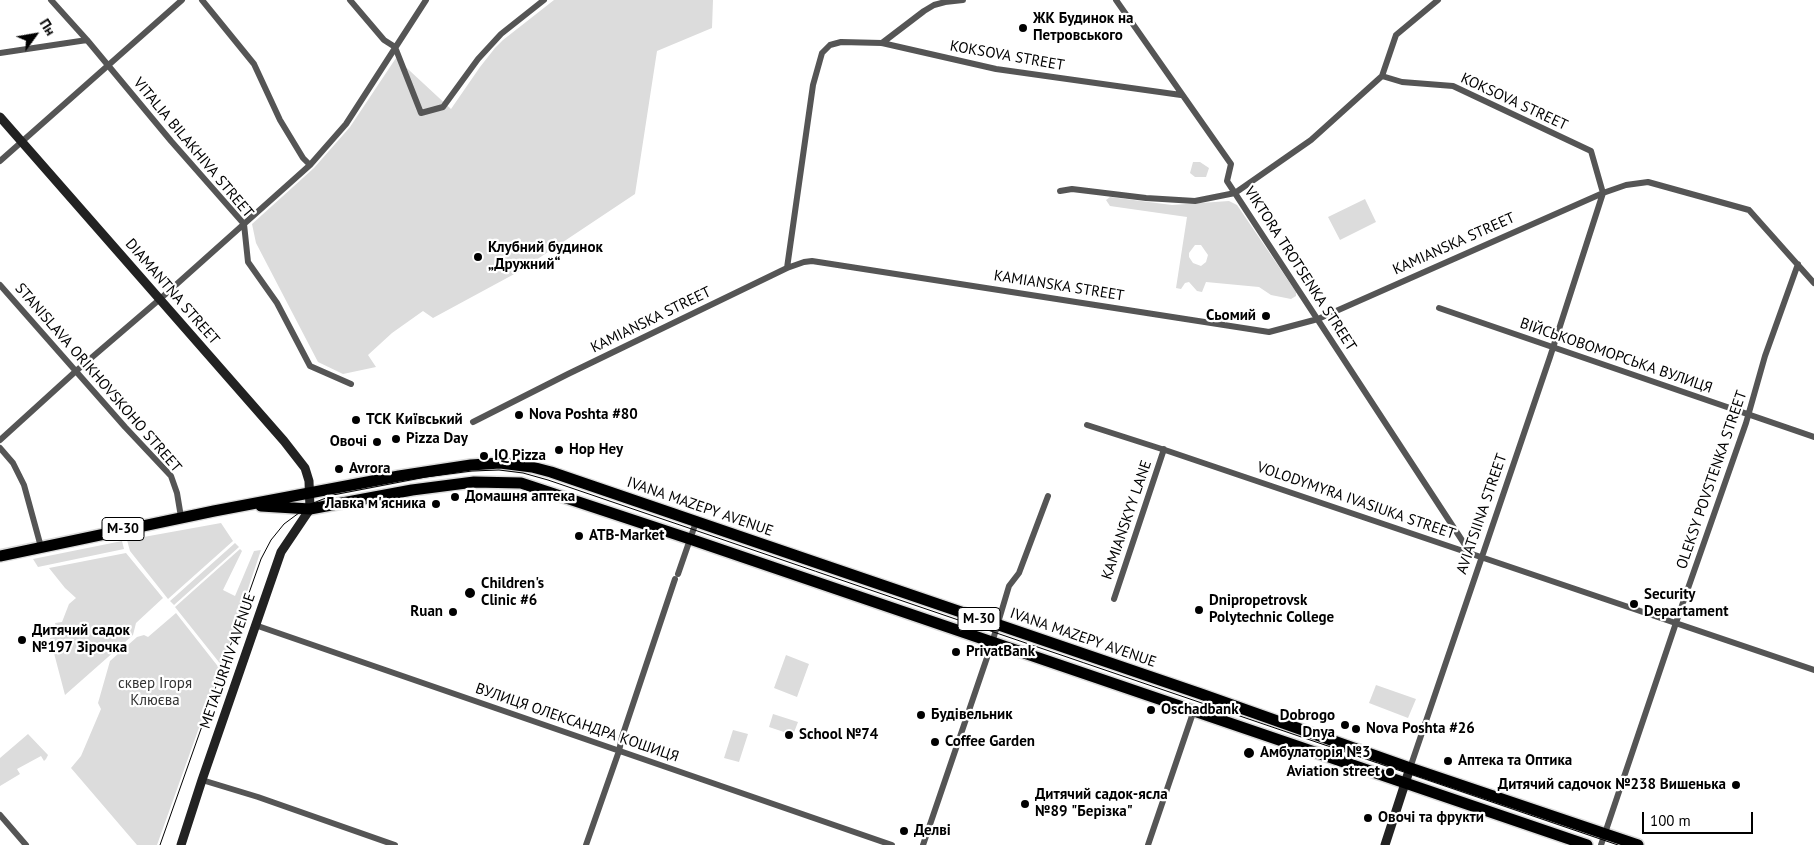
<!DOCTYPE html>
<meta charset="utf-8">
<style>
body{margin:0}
#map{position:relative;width:1814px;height:845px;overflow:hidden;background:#fff;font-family:"PT Sans",sans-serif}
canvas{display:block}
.north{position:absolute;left:10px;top:10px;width:50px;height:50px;-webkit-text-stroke:4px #fff;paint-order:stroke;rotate:58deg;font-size:14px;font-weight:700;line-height:20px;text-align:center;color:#000}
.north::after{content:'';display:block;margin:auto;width:18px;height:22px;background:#000;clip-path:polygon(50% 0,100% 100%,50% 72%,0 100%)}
.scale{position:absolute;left:1642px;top:812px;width:111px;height:22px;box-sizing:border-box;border:2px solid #000;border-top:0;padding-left:6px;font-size:15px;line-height:18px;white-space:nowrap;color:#000;-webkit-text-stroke:4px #fff;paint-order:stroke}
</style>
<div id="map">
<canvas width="1814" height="845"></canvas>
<div class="north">Пн</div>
<div class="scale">100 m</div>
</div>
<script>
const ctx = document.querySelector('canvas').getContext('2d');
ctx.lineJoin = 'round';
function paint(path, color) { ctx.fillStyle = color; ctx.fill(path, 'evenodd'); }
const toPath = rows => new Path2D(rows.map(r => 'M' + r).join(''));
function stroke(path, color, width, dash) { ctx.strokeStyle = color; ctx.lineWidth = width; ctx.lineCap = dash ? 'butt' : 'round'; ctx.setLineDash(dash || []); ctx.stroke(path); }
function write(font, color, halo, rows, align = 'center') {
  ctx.font = font + ' "PT Sans",sans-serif'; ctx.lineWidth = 4.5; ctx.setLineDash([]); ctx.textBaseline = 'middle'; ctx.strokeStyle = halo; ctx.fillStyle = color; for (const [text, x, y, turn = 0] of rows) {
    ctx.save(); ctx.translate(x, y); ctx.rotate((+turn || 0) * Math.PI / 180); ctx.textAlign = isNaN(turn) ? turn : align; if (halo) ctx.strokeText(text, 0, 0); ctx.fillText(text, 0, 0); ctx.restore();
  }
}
paint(toPath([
 [554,0,713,0,712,28,657,51,635,194,518,272,433,318,423,311,392,333,368,355,376,367,343,374,318,362,256,243,252,224,314,168,350,127,396,58,451,109,480,67,495,48,503,40],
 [1193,162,1200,162,1209,168,1206,177,1195,177,1190,173],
 [1110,197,1172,205,1229,201,1237,205,1296,292,1296,296,1291,299,1271,295,1259,287,1206,282,1202,292,1197,291,1189,282,1185,283,1181,289,1176,288,1187,217,1110,206,1106,200],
 [1195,245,1201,245,1208,255,1206,262,1201,266,1193,263,1189,257,1189,253],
 [1365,199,1376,222,1340,240,1328,217],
 [221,523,233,541,168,599,130,551,127,540],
 [122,541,124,549,38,567,33,559],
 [235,543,239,547,174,605,170,601],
 [240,549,242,551,223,590,235,596,254,551,261,550,222,666,175,607],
 [126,553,163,598,136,623,133,635,65,695,50,638,58,636,55,623,62,622,69,604,76,598,65,588,49,568],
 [176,613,220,669,157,845,137,845,71,768,81,756,101,709,98,703,110,661,137,637,144,635,148,637],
 [786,655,809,664,797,697,774,688],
 [1376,685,1416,699,1408,718,1369,703],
 [773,714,798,722,793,735,769,727],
 [733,730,748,734,739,762,724,758],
 [28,734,48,755,46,759,44,761,41,756,17,769,20,774,0,786,0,758]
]), '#dcdcdc');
const highway = toPath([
 [261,506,310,509,412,490,474,482,521,483,690,539,1587,845],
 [0,556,214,511,399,476,471,465,500,463,532,467,551,472,1201,694,1410,768,1638,845]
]);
stroke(highway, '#dbdbdb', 14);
stroke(toPath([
 [51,0,87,40,171,141,244,224,248,262,277,303,310,366,351,384],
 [202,0,254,64,280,120,303,158,310,165],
 [350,0,384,40,395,47,421,113,443,107,478,59,501,34,544,0],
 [1116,0,1231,164,1227,181,1471,554],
 [882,43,924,11,934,5,945,2,963,0],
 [0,53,87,40],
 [1382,76,1402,82,1453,86,1591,151,1603,193,1550,357,1410,768],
 [0,161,182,0],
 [1060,191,1072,189,1146,198,1195,201,1235,193,1311,140,1382,76,1396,35,1438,0],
 [787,268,813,85,822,53,830,45,841,42,882,43,996,69,1181,95],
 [0,285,125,427,171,476,177,493,181,517],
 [1439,308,1814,437],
 [473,422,568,374,787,268,804,262,812,261,1269,332,1318,319,1603,193,1626,185,1648,182,1749,210,1814,283],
 [1087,425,1168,451,1814,670],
 [0,440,76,371,160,299,310,165,346,124,426,0],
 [0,448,13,463,24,485,41,547],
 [678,574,696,522],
 [1114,599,1164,449],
 [255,625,892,845],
 [202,780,258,797,395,845],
 [0,815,26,845],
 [586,845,619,751,622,737,675,579],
 [923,845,992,643,1009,586,1019,573,1048,496],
 [1148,845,1194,710],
 [1601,845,1679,614,1746,423,1765,356,1798,264]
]), '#555', 6);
stroke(toPath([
 [0,117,284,441,305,468,309,481,310,509,281,552,202,780,181,845],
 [1385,845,1410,768]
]), '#222', 9);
stroke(highway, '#000', 11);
stroke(toPath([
 [160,845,261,559,271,540,284,524,311,504,333,495,426,477,472,471,499,470,523,473,548,480,1618,845]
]), '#000', 1);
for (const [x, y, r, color] of [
 [1023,28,5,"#000"],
 [478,257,5,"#000"],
 [1266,316,5,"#000"],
 [519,415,5,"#000"],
 [356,420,5,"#000"],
 [396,439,5,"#000"],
 [377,442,5,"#000"],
 [559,450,5,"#000"],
 [484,456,5,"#000"],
 [339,469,5,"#000"],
 [455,497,5,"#000"],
 [436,504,5,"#000"],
 [579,536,5,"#000"],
 [470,593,6,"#000"],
 [1634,604,5,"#000"],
 [1199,610,5,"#000"],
 [453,612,5,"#000"],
 [22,640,5,"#000"],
 [956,652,5,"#000"],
 [1151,710,5,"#000"],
 [921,715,5,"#000"],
 [1345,725,5,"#000"],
 [1356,729,5,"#000"],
 [789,735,5,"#000"],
 [935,742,5,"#000"],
 [1249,753,6,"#000"],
 [1448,761,5,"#000"],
 [1390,772,5,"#000"],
 [1736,785,5,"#000"],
 [1025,804,5,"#000"],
 [1368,818,5,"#000"],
 [904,831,5,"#000"]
]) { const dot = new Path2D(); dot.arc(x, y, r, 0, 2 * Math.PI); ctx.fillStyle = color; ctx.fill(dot); stroke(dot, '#fff', 2); }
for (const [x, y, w] of [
 [123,529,42],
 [979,619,42]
]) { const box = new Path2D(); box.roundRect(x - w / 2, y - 11.5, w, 23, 4); ctx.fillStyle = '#fff'; ctx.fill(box); stroke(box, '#000', 1); }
write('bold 14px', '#000', null, [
 ["М-30",123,529],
 ["М-30",979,619]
]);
write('bold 15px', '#000', '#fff', [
 ["ЖК Будинок на",1033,19],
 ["Петровського",1033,36],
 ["Клубний будинок",488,248],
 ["„Дружний“",488,265],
 ["Сьомий",1256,316,"right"],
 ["Nova Poshta #80",529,415],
 ["ТСК Київський",366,420],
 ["Pizza Day",406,439],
 ["Овочі",367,442,"right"],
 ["Hop Hey",569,450],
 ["IQ Pizza",494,456],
 ["Avrora",349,469],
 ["Домашня аптека",465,497],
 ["Лавка м'ясника",426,504,"right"],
 ["ATB-Market",589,536],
 ["Children's",481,584],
 ["Clinic #6",481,601],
 ["Security",1644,595],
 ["Departament",1644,612],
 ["Dnipropetrovsk",1209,601],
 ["Polytechnic College",1209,618],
 ["Ruan",443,612,"right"],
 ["Дитячий садок",32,631],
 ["№197 Зірочка",32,648],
 ["PrivatBank",966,652],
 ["Oschadbank",1161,710],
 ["Будівельник",931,715],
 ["Dobrogo",1335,716,"right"],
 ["Dnya",1335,733,"right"],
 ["Nova Poshta #26",1366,729],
 ["School №74",799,735],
 ["Coffee Garden",945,742],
 ["Амбулаторія №3",1260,753],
 ["Аптека та Оптика",1458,761],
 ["Aviation street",1380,772,"right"],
 ["Дитячий садочок №238 Вишенька",1726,785,"right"],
 ["Дитячий садок-ясла",1035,795],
 ["№89 \"Берізка\"",1035,812],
 ["Овочі та фрукти",1378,818],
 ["Делві",914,831]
], 'left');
write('15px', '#000', '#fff', [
 ["KOKSOVA STREET",1007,56,10],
 ["KOKSOVA STREET",1514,102,25],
 ["VITALIA BILAKHIVA STREET",193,148,50],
 ["KAMIANSKA STREET",1454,244,-24],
 ["VIKTORA TROTSENKA STREET",1300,269,57],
 ["KAMIANSKA STREET",1059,286,9],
 ["DIAMANTNA STREET",172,292,49],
 ["KAMIANSKA STREET",651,320,-26],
 ["ВІЙСЬКОВОМОРСЬКА ВУЛИЦЯ",1616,356,19],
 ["STANISLAVA ORIKHOVSKOHO STREET",98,378,49],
 ["OLEKSY POVSTENKA STREET",1712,480,-71],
 ["VOLODYMYRA IVASIUKA STREET",1356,501,19],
 ["IVANA MAZEPY AVENUE",700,507,19],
 ["AVIATSIINA STREET",1482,514,-71],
 ["KAMIANSKYY LANE",1127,520,-71],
 ["IVANA MAZEPY AVENUE",1083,638,19],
 ["METALURHIV AVENUE",228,661,-71],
 ["ВУЛИЦЯ ОЛЕКСАНДРА КОШИЦЯ",577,723,19]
]);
write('15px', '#333', '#fff', [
 ["сквер Ігоря",155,684],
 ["Клюєва",155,701]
]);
</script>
